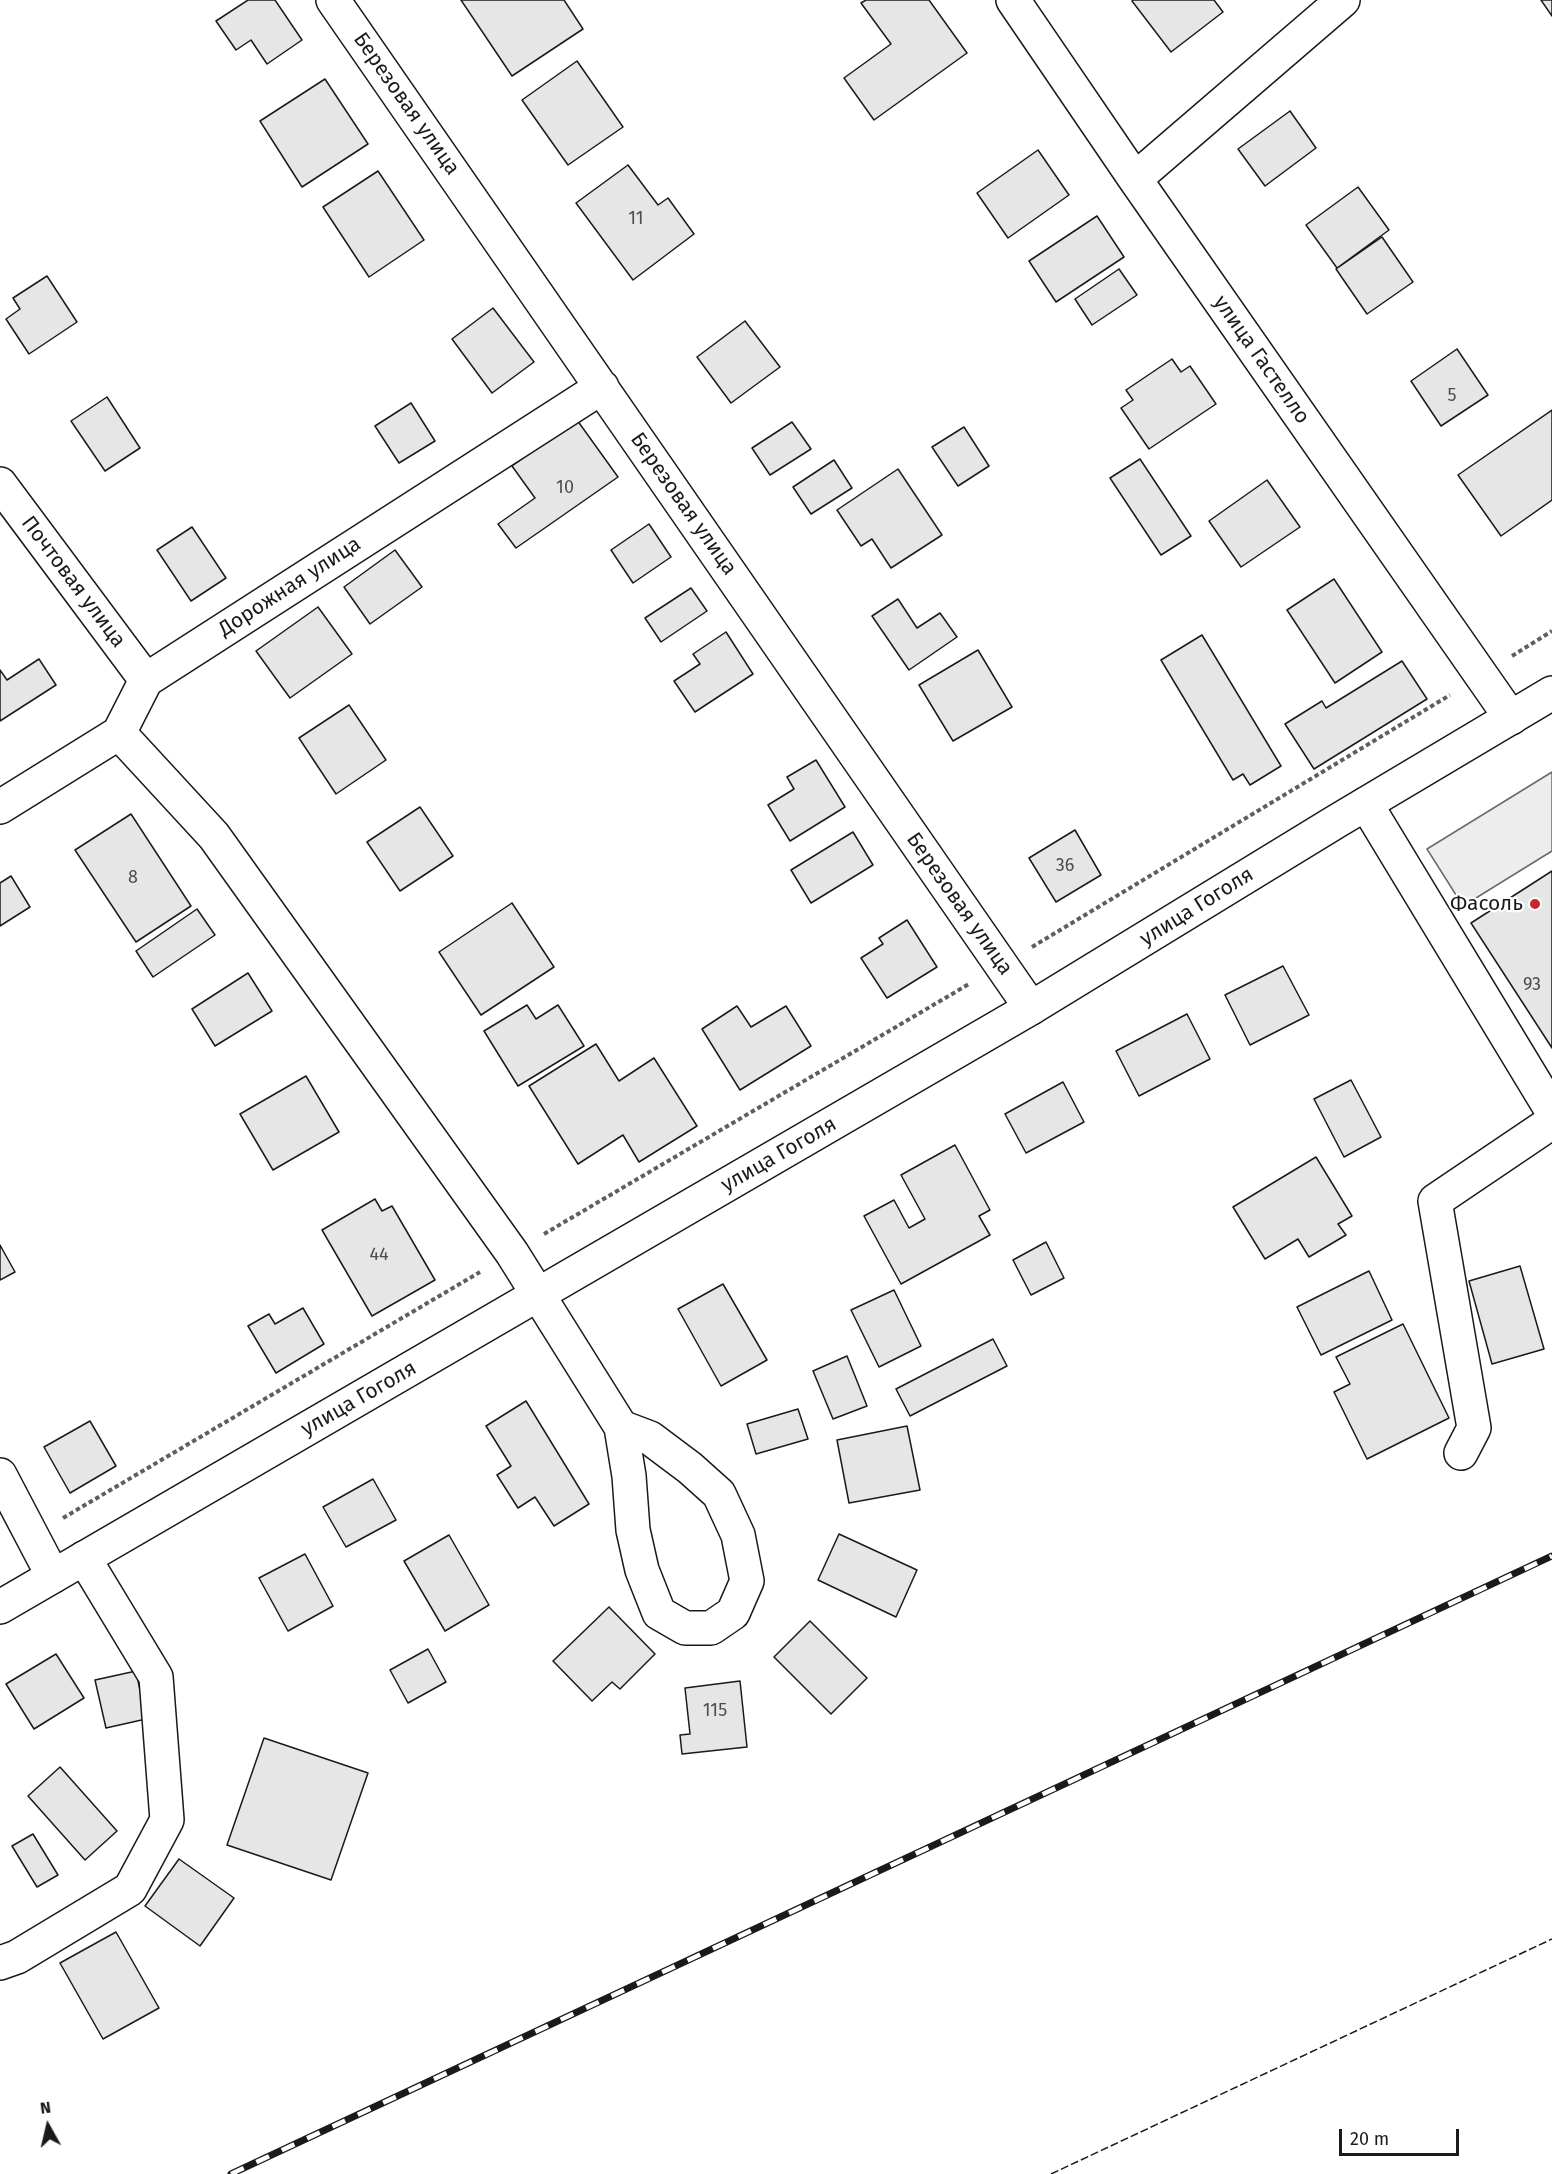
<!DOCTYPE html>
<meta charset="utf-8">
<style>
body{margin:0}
#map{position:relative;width:1552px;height:2174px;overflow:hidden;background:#fff;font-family:"Fira Sans",sans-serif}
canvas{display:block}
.north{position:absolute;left:18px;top:2096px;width:60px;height:60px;-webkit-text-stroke:4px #fff;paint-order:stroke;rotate:352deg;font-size:16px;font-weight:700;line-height:24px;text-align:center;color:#1a1a1a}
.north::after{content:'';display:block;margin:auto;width:21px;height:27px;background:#1a1a1a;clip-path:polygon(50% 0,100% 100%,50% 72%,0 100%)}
.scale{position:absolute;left:1339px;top:2129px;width:120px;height:27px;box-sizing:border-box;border:3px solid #1a1a1a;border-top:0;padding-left:8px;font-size:18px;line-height:21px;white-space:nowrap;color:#1a1a1a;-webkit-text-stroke:4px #fff;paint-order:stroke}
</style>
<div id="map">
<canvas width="1552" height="2174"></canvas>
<div class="north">N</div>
<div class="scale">20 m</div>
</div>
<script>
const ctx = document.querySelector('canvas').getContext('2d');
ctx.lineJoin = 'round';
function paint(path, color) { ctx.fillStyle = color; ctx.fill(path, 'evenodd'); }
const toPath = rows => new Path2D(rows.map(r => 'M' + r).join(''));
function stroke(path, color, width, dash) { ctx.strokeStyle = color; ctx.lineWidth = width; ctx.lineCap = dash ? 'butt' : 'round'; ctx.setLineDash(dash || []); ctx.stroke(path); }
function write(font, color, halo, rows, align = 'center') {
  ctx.font = font + ' "Fira Sans",sans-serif'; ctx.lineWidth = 4.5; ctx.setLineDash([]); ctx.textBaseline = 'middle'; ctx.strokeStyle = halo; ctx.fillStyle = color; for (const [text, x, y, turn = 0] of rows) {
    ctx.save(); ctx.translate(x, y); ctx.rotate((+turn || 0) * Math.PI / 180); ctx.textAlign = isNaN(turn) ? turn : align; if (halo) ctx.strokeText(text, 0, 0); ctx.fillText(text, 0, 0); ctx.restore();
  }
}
const parking = toPath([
 [1552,772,1552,851,1463,906,1427,849,1552,772]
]);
paint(parking, '#ededed');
stroke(parking, '#6a6a6a', 1.5);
const building = toPath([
 [248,0,275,0,302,40,267,64,251,40,236,50,216,21,248,0],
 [461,0,564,0,583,29,512,76,461,0],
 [866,0,929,0,967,53,874,120,844,78,891,44,861,3,866,0],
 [1133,0,1214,0,1223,12,1171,52,1132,1,1133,0],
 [1541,0,1552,0,1552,16,1541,0],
 [577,61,623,127,568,165,522,100,577,61],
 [325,79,368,144,302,187,260,121,325,79],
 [1290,111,1316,148,1265,186,1238,149,1290,111],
 [1038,150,1069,195,1008,238,977,193,1038,150],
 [628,165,658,205,668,198,694,234,633,280,576,203,628,165],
 [378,171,424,240,369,277,323,207,378,171],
 [1358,187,1389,230,1337,268,1306,225,1358,187],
 [1097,216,1124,257,1056,302,1029,261,1097,216],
 [1382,237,1413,282,1367,314,1336,269,1382,237],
 [1119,269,1137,295,1092,325,1075,299,1119,269],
 [47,276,77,322,29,354,6,319,20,309,13,298,47,276],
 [493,308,534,362,492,393,452,339,493,308],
 [745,321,780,367,731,403,697,357,745,321],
 [1457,349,1488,395,1441,426,1411,381,1457,349],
 [1172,359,1181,372,1190,366,1216,404,1149,449,1121,408,1133,400,1126,390,1172,359],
 [107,397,140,448,105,471,71,421,107,397],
 [411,403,435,441,399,463,375,426,411,403],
 [1552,410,1552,500,1501,536,1458,475,1552,410],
 [577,420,618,477,516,548,498,524,535,498,512,466,577,420],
 [792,422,811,449,770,475,752,448,792,422],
 [964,427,989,466,958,486,932,447,964,427],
 [1140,459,1191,536,1161,555,1110,478,1140,459],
 [834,460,852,488,811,514,793,487,834,460],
 [898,469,942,535,891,568,872,539,861,546,837,510,898,469],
 [1267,480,1300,527,1241,567,1209,521,1267,480],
 [649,524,671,557,633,583,611,550,649,524],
 [192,527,226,578,191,601,157,550,192,527],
 [395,550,422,587,370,624,344,587,395,550],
 [1334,579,1382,652,1335,683,1287,610,1334,579],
 [691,588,707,611,661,642,645,618,691,588],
 [898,599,917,628,940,613,957,637,909,670,872,616,898,599],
 [318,607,352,654,290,698,256,651,318,607],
 [726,632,753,674,695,712,674,681,700,664,693,654,726,632],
 [1202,635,1281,766,1250,785,1243,774,1233,780,1161,660,1202,635],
 [978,650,1012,707,953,741,919,685,978,650],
 [39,659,56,685,0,721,0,670,7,680,39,659],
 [1402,661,1427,699,1314,769,1285,724,1322,701,1326,708,1402,661],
 [349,705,386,760,336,794,299,738,349,705],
 [816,760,845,807,790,841,768,805,794,789,787,777,816,760],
 [420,807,453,856,400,891,367,842,420,807],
 [131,814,191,906,136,942,75,850,131,814],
 [1075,830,1101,875,1056,902,1029,858,1075,830],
 [853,832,873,865,811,903,791,870,853,832],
 [1552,871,1552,1048,1471,923,1552,871],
 [11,876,30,907,0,926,0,883,11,876],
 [512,903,554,967,481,1015,439,952,512,903],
 [197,909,215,935,153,977,136,951,197,909],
 [907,920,937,967,887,998,861,958,883,944,879,938,907,920],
 [1283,966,1309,1015,1250,1045,1225,995,1283,966],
 [248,973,272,1011,215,1046,192,1009,248,973],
 [527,1005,536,1019,558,1005,584,1046,518,1086,484,1031,527,1005],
 [737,1006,751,1027,786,1006,811,1046,740,1090,702,1029,737,1006],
 [1187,1014,1210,1059,1139,1096,1116,1051,1187,1014],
 [596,1044,619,1081,654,1058,697,1126,639,1162,623,1135,578,1164,529,1086,596,1044],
 [306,1076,339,1132,273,1170,240,1114,306,1076],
 [1351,1080,1381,1137,1344,1157,1314,1099,1351,1080],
 [1063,1082,1084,1122,1026,1153,1005,1114,1063,1082],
 [955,1145,990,1210,979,1216,990,1235,901,1284,864,1216,894,1200,909,1228,925,1219,901,1175,955,1145],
 [1316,1157,1352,1216,1338,1224,1346,1235,1309,1257,1298,1239,1265,1259,1233,1207,1316,1157],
 [375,1199,382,1211,392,1206,435,1280,372,1316,322,1230,375,1199],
 [1046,1242,1064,1278,1031,1295,1013,1260,1046,1242],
 [0,1245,15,1272,0,1280,0,1245],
 [1520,1266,1544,1349,1492,1364,1469,1281,1520,1266],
 [1369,1271,1392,1320,1321,1355,1297,1307,1369,1271],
 [723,1284,767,1360,721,1386,678,1309,723,1284],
 [894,1290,921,1346,879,1367,851,1310,894,1290],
 [303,1308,324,1344,276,1373,248,1326,269,1314,275,1324,303,1308],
 [1403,1324,1449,1418,1367,1459,1334,1392,1350,1384,1336,1357,1403,1324],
 [993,1339,1007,1366,910,1416,896,1389,993,1339],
 [847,1356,867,1406,833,1419,813,1371,847,1356],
 [526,1401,589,1504,554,1526,535,1497,518,1508,497,1475,511,1466,486,1426,526,1401],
 [798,1409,808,1439,756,1454,747,1424,798,1409],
 [90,1421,116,1466,70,1493,44,1447,90,1421],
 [907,1426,920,1490,849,1503,837,1440,907,1426],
 [373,1479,396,1520,346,1547,323,1507,373,1479],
 [839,1534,917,1570,896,1617,818,1580,839,1534],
 [449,1535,489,1605,445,1631,404,1561,449,1535],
 [305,1554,333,1606,288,1631,259,1578,305,1554],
 [609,1607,655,1654,620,1689,612,1682,592,1701,553,1661,609,1607],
 [810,1621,867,1678,831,1714,774,1657,810,1621],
 [428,1649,446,1682,408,1703,390,1670,428,1649],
 [56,1654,84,1698,34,1729,6,1684,56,1654],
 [136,1671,146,1719,106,1728,95,1680,136,1671],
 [740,1681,747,1747,682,1754,680,1735,690,1734,685,1688,740,1681],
 [264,1738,368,1773,331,1880,227,1845,264,1738],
 [60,1767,117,1831,85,1860,28,1796,60,1767],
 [33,1834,58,1875,37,1887,12,1846,33,1834],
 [179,1859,234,1898,200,1946,145,1906,179,1859],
 [116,1932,159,2008,103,2039,60,1963,116,1932]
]);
paint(building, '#e6e6e6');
stroke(building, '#1a1a1a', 1.5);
const minor = toPath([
 [333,0,1031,1008],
 [1013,0,1135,179,1511,718],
 [1135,179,1343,0],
 [0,484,146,680],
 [119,733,214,836,512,1253,621,1427,629,1476,633,1530,642,1570,659,1613,685,1628,711,1628,733,1613,747,1581,738,1535,719,1494,690,1468,650,1438,621,1427],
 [1366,804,1552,1111],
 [0,807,119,733,146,680,602,387],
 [1461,1453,1474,1428,1435,1201,1552,1122],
 [0,1475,53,1576],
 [0,1963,17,1957,130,1889,167,1820,156,1677,84,1558]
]);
const major = toPath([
 [0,1607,1031,1008,1337,821,1552,693]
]);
stroke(minor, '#1a1a1a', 36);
stroke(major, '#1a1a1a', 36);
stroke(toPath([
 [1512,656,1552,631],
 [1032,947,1450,695],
 [544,1234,969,984],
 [63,1518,480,1272]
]), '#5f5f5f', 4, [4.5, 3]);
stroke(minor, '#fff', 33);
stroke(major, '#fff', 33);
const rail = toPath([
 [231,2174,1552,1556]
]);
stroke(rail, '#1a1a1a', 7);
stroke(rail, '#fff', 4.5, [14]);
stroke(toPath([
 [1051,2174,1552,1939]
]), '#1a1a1a', 1.5, [8, 3]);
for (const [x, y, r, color] of [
 [1535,904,6,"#c62828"]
]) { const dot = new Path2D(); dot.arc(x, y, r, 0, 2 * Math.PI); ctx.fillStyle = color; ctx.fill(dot); stroke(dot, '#fff', 2); }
write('18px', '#4d4d4d', null, [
 ["11",636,219],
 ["5",1452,396],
 ["10",565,488],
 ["36",1065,866],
 ["8",133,878],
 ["93",1532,985],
 ["44",379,1255],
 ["115",715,1711]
]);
write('21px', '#1a1a1a', '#fff', [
 ["Березовая улица",406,104,55],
 ["улица Гастелло",1261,360,55],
 ["Березовая улица",683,504,55],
 ["Почтовая улица",73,582,53],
 ["Дорожная улица",290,587,-33],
 ["Березовая улица",959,904,55],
 ["улица Гоголя",1197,907,-32],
 ["улица Гоголя",779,1155,-30],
 ["улица Гоголя",359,1399,-30]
]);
write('21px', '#1a1a1a', '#fff', [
 ["Фасоль",1523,904]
], 'right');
</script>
